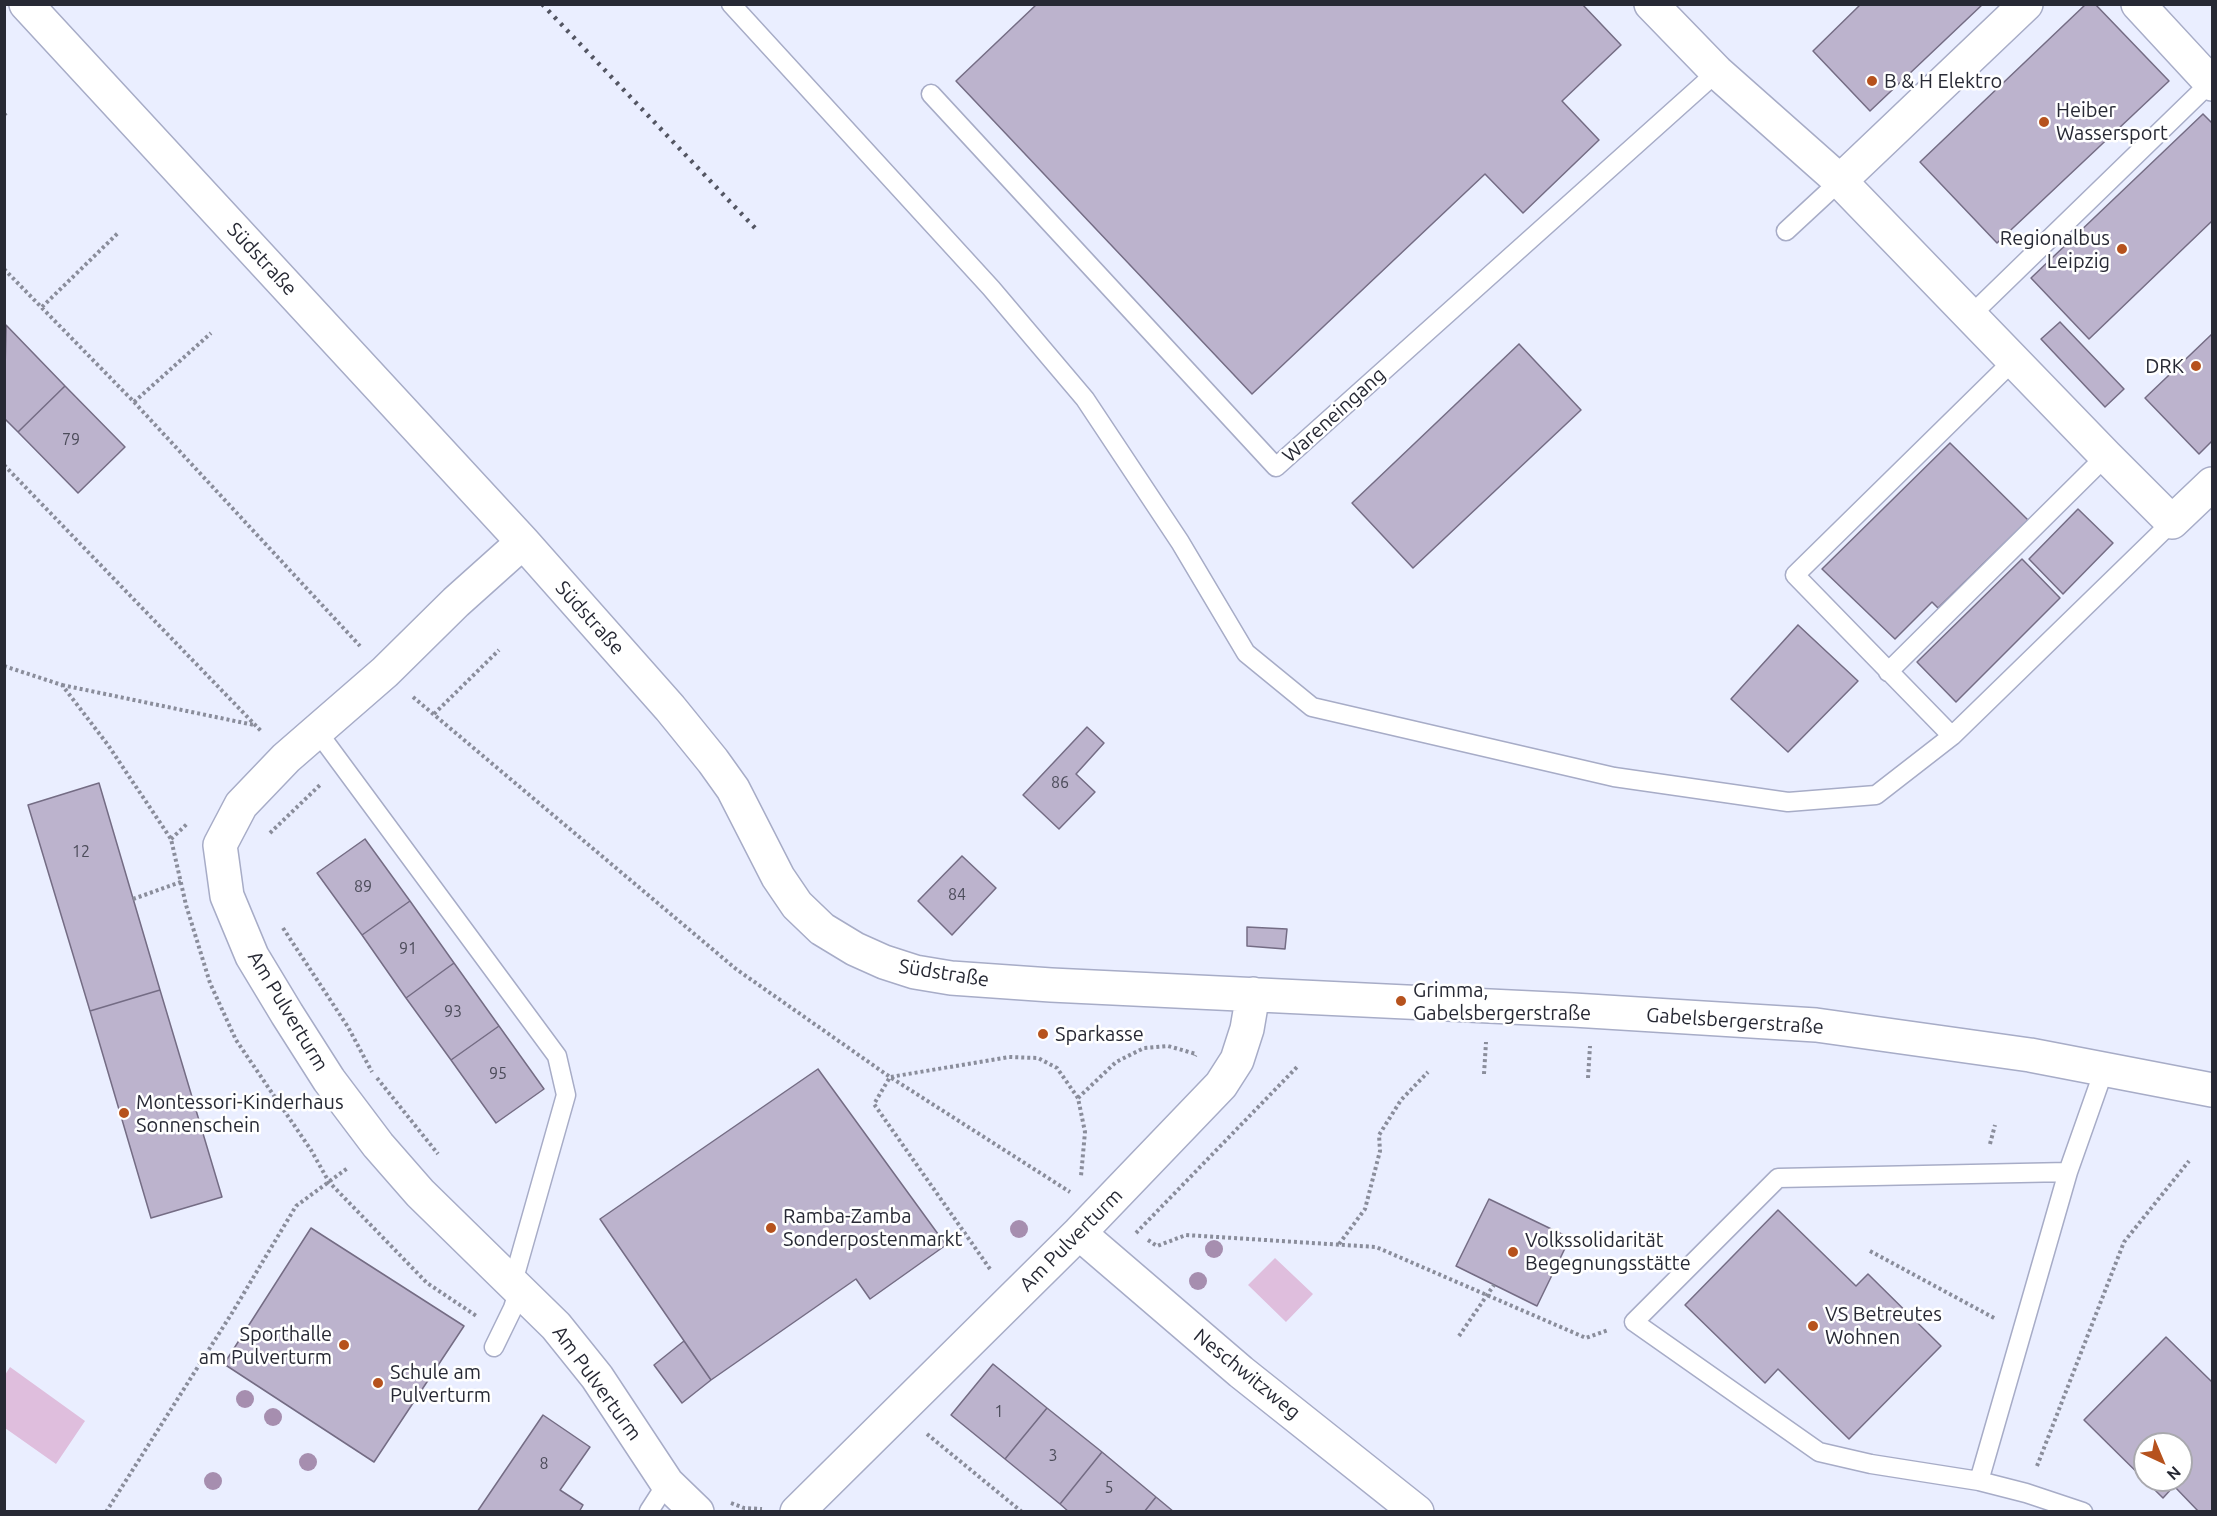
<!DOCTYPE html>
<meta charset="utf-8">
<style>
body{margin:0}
#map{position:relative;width:2217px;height:1516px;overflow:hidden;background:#eaeeff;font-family:Ubuntu,sans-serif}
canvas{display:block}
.frame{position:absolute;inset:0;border:6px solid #272934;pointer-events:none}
.north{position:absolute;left:2133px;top:1432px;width:60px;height:60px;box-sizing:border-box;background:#fff;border:2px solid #a9a9ae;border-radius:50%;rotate:136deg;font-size:16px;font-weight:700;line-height:24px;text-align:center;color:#272934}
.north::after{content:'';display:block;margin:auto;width:21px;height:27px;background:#b6521d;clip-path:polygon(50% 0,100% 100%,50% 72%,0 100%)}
</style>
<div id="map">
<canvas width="2217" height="1516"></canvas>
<div class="frame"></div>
<div class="north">N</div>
</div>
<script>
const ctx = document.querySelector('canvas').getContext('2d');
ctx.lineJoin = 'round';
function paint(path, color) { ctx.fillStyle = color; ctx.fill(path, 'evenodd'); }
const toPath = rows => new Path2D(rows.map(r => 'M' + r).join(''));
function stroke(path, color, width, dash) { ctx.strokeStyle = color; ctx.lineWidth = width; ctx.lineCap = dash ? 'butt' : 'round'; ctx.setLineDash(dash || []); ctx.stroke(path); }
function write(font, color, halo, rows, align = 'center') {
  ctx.font = font + ' Ubuntu,sans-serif'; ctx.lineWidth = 5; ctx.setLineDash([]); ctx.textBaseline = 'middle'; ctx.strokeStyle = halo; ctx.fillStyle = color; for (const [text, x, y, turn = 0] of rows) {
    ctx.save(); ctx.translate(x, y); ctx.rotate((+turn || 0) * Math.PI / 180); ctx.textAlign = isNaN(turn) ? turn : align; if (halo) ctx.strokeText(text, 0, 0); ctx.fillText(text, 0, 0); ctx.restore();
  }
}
paint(toPath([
 [1275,1258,1313,1294,1286,1322,1248,1285],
 [10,1367,85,1421,56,1464,5,1428,5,1375]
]), '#dfbedd');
const building = toPath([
 [1037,4,1582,4,1621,45,1562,101,1599,140,1523,213,1485,174,1252,394,956,81,1037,4],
 [1861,4,1983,4,1870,111,1813,51,1861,4],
 [2086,4,2095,4,2169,81,1997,243,1920,162,2086,4],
 [2203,114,2212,123,2212,221,2089,339,2031,278,2203,114],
 [2060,322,2124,389,2105,407,2041,339,2060,322],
 [6,325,65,386,18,432,4,418,6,325],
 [2212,334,2212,441,2199,454,2145,398,2212,334],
 [1519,344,1581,410,1413,568,1352,503,1519,344],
 [65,386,125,447,78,493,18,432,65,386],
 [1950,443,2028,520,1938,608,1932,602,1895,639,1822,569,1950,443],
 [2078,509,2113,543,2063,594,2029,559,2078,509],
 [2022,559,2060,598,1956,702,1917,662,2022,559],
 [1798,625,1858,681,1788,752,1731,699,1798,625],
 [1087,727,1104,743,1076,774,1095,792,1059,829,1023,795,1087,727],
 [99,783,160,990,90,1011,28,805,99,783],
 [365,839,410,901,362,935,317,873,365,839],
 [962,856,996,888,952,935,918,901,962,856],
 [410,901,454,963,406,998,362,935,410,901],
 [1247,927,1287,929,1285,949,1247,946,1247,927],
 [454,963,499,1026,451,1060,406,998,454,963],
 [160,990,222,1197,151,1218,90,1011,160,990],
 [499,1026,544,1089,496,1123,451,1060,499,1026],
 [818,1069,946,1245,870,1299,856,1279,711,1380,600,1219,818,1069],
 [1489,1199,1570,1238,1537,1306,1456,1266,1489,1199],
 [1778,1210,1856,1286,1868,1274,1941,1346,1849,1439,1778,1369,1765,1383,1685,1305,1778,1210],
 [311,1228,464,1326,374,1462,224,1364,311,1228],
 [2166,1337,2212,1382,2212,1512,2199,1512,2174,1486,2163,1498,2084,1420,2166,1337],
 [2145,1444,2181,1444,2181,1480,2145,1480,2145,1444],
 [684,1341,711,1380,682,1403,654,1365,684,1341],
 [993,1364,1047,1408,1005,1459,951,1415,993,1364],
 [1047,1408,1102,1452,1060,1504,1005,1459,1047,1408],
 [543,1415,590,1447,560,1490,583,1505,579,1512,477,1512,543,1415],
 [1102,1452,1156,1497,1144,1512,1069,1512,1060,1504,1102,1452],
 [1156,1497,1174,1512,1144,1512,1156,1497]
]);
paint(building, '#bcb3cd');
stroke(building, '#746c84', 1.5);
const service = toPath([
 [731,4,991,288,1085,399,1180,542,1246,653,1312,707,1614,777,1788,802,1876,795,1952,736,2172,522],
 [931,94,1276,467,1717,72],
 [1786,231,1840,181],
 [1970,316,2211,82],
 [1888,672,2106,456],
 [317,731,557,1056,566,1095,513,1282],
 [1952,736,1795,575,2014,360],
 [2068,1172,1778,1178,1634,1322,1819,1452,1871,1464,1979,1481,2026,1493,2083,1512],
 [494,1347,513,1308,519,1289],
 [1979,1481,2068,1172,2104,1070],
 [649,1511,667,1483]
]);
const minor = toPath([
 [26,4,523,542,670,708,713,761,733,789,778,877,797,905,822,929,855,949,884,962,915,972,951,978,1051,985,1573,1010,1816,1025,2030,1055,2212,1090],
 [1651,4,1717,72,1840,181,2106,456,2172,522,2212,484],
 [2138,4,2212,84],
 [1840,181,2026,4],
 [523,542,456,602,385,672,286,758,241,805,220,845,227,896,252,956,287,1014,329,1080,378,1145,420,1193,556,1326,597,1377,667,1483,697,1512],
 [1079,1233,1241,1372,1417,1512],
 [797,1512,1079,1233,1221,1085,1237,1060,1247,1029,1253,994]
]);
stroke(service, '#a7acc7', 21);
stroke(minor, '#a7acc7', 36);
stroke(toPath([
 [4,115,8,111],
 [4,269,134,402,360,646],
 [42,307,119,232],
 [134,402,211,333],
 [4,465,261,731],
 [4,666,62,685,108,745,171,839,186,905,210,983,236,1040,311,1150,329,1182,427,1283,478,1317],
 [62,685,254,725],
 [413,697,736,969,890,1077,1070,1192],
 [434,714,499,650],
 [270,833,321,784],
 [171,839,188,823],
 [133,899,181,882],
 [283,928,348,1027,372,1072],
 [1484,1074,1486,1042],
 [377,1078,438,1154],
 [1588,1078,1590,1046],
 [1078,1098,1116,1062,1144,1048,1168,1046,1196,1054,1195,1056],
 [1990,1144,1995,1125],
 [1136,1233,1297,1067],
 [1148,1240,1157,1246,1186,1235,1376,1247,1586,1338,1608,1330],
 [1339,1244,1365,1209,1380,1151,1379,1135,1401,1100,1428,1072],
 [1870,1251,1996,1319],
 [990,1269,874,1104,890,1077,1009,1057,1038,1058,1057,1068,1078,1098,1085,1132,1081,1176],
 [1459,1336,1494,1285],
 [927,1434,1022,1512],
 [2037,1466,2124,1242,2189,1161],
 [731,1503,744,1508,762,1509],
 [106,1512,232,1313,296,1206,349,1167]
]), '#8a8d9b', 4, [3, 3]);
stroke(service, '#fff', 18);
stroke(minor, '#fff', 33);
stroke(toPath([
 [542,4,755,228]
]), '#535562', 4.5, [3, 6]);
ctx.fillStyle = '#a68eaf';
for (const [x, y] of [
 [1019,1229],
 [1214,1249],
 [1198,1281],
 [245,1399],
 [273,1417],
 [308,1462],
 [213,1481]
]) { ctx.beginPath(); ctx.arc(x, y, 9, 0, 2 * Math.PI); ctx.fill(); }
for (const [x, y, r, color] of [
 [1872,81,6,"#b6521d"],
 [2044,122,6,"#b6521d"],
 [2122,249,6,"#b6521d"],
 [2196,366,6,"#b6521d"],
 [1401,1001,6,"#b6521d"],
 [1043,1034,6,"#b6521d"],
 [124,1113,6,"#b6521d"],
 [771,1228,6,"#b6521d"],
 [1513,1252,6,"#b6521d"],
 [1813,1326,6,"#b6521d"],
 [344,1345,6,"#b6521d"],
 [378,1383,6,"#b6521d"]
]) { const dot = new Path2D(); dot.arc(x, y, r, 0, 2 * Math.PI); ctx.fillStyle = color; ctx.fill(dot); stroke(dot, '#fff', 2); }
write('16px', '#4c4c5a', null, [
 ["79",71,440],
 ["86",1060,783],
 ["12",81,852],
 ["89",363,887],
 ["84",957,895],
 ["91",408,949],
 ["93",453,1012],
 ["95",498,1074],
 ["1",999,1412],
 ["3",1053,1456],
 ["8",544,1464],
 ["5",1109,1488]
]);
write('20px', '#272934', '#fff', [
 ["B & H Elektro",1884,81],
 ["Heiber",2056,110],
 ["Wassersport",2056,133],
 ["Regionalbus",2110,238,"right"],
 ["Leipzig",2110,261,"right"],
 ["DRK",2184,366,"right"],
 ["Grimma,",1413,990],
 ["Gabelsbergerstraße",1413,1013],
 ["Sparkasse",1055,1034],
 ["Montessori-Kinderhaus",136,1102],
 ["Sonnenschein",136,1125],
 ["Ramba-Zamba",783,1216],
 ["Sonderpostenmarkt",783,1239],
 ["Volkssolidarität",1525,1240],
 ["Begegnungsstätte",1525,1263],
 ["VS Betreutes",1825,1314],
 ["Wohnen",1825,1337],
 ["Sporthalle",332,1334,"right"],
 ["am Pulverturm",332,1357,"right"],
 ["Schule am",390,1372],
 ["Pulverturm",390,1395]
], 'left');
write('20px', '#272934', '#fff', [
 ["Südstraße",262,259,47],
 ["Wareneingang",1334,415,-42],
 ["Südstraße",590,618,48],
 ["Südstraße",944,973,9],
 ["Am Pulverturm",288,1011,59],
 ["Gabelsbergerstraße",1735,1021,4],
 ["Am Pulverturm",1071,1240,-45],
 ["Neschwitzweg",1247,1374,39],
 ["Am Pulverturm",597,1383,54]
]);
</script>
